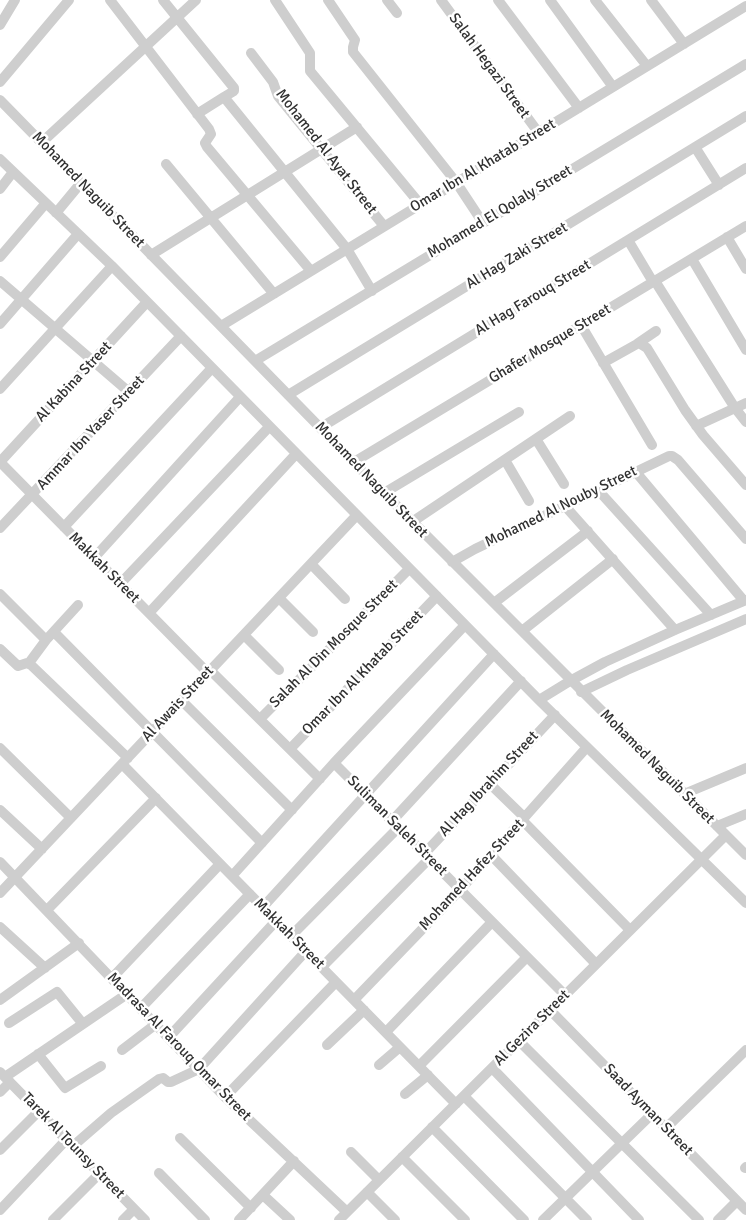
<!DOCTYPE html>
<style>
body{margin:0}
canvas{display:block;background:#fff}
</style>
<canvas width="746" height="1220"></canvas>
<script>
const ctx = document.querySelector('canvas').getContext('2d');
ctx.lineJoin = 'round';
const toPath = rows => new Path2D(rows.map(r => 'M' + r).join(''));
function stroke(path, color, width, dash) { ctx.strokeStyle = color; ctx.lineWidth = width; ctx.lineCap = dash ? 'butt' : 'round'; ctx.setLineDash(dash || []); ctx.stroke(path); }
function write(font, color, halo, rows, align = 'center') {
  ctx.font = font + ' Signika,sans-serif'; ctx.lineWidth = 5; ctx.setLineDash([]); ctx.textBaseline = 'middle'; ctx.strokeStyle = halo; ctx.fillStyle = color; for (const [text, x, y, turn = 0] of rows) {
    ctx.save(); ctx.translate(x, y); ctx.rotate((+turn || 0) * Math.PI / 180); ctx.textAlign = isNaN(turn) ? turn : align; if (halo) ctx.strokeText(text, 0, 0); ctx.fillText(text, 0, 0); ctx.restore();
  }
}
stroke(toPath([
 [110,0,209,129,211,134,205,143,207,147,311,271],
 [163,0,234,88,234,91,224,97,347,249,372,291],
 [275,0,310,53,310,71,420,204],
 [328,0,355,40,353,47,353,52,456,182,483,223],
 [387,0,397,13],
 [441,0,538,132],
 [498,0,579,108],
 [550,0,613,87],
 [595,0,647,66],
 [651,0,684,44],
 [0,25,15,0],
 [251,53,273,82,278,96,384,226],
 [0,82,69,0],
 [0,100,384,493,746,855],
 [197,114,224,97],
 [41,143,196,0],
 [695,147,719,185],
 [0,159,112,266,539,700,746,903],
 [166,164,274,294],
 [0,189,13,172],
 [56,213,80,184],
 [727,237,746,269],
 [628,240,653,282],
 [151,255,357,127],
 [0,257,46,203],
 [692,259,746,350],
 [0,281,129,392],
 [655,281,735,408,746,422],
 [147,302,0,462,208,673],
 [0,324,78,234],
 [581,325,652,445],
 [221,326,746,6],
 [639,343,647,348,685,410,703,435,746,485],
 [255,361,746,64],
 [603,363,637,344,656,331],
 [0,389,112,266],
 [288,395,746,116],
 [696,426,746,403],
 [320,428,746,168],
 [536,439,564,484],
 [505,460,529,501],
 [354,462,746,226],
 [635,471,744,601],
 [598,490,711,615],
 [384,493,519,412],
 [565,506,675,630],
 [412,522,570,416],
 [64,527,212,368],
 [0,528,181,336],
 [94,558,240,397],
 [452,562,475,549,669,456,672,456,678,460,746,539],
 [311,564,345,599],
 [120,584,269,427],
 [0,594,46,640],
 [279,598,313,632],
 [494,603,588,531],
 [149,613,296,454],
 [522,631,613,559],
 [54,632,262,843],
 [244,635,279,670],
 [0,649,18,666,27,663,31,665,128,758],
 [29,663,46,640,78,605],
 [210,670,320,779],
 [581,692,627,670,746,619],
 [539,700,570,681,605,662,675,630,746,600],
 [182,701,292,810],
 [260,719,409,569],
 [0,748,71,818],
 [290,749,437,596],
 [334,763,565,995],
 [122,764,456,1104],
 [490,784,524,817],
 [684,794,746,768],
 [0,810,42,849],
 [522,820,630,930],
 [392,821,521,681],
 [717,826,746,814],
 [424,854,555,715],
 [491,855,596,964],
 [0,862,225,1097,347,1212],
 [232,876,334,763,465,625],
 [0,893,356,516],
 [263,907,494,654],
 [47,910,156,798],
 [0,927,45,968],
 [291,936,398,828],
 [322,967,429,859],
 [112,978,220,864],
 [0,1000,79,943],
 [354,1000,460,890,587,747],
 [141,1008,250,894],
 [550,1010,746,1210],
 [9,1023,57,992,83,1024],
 [386,1032,492,922],
 [169,1037,276,921],
 [519,1041,699,1220],
 [327,1045,364,1010],
 [122,1050,156,1024],
 [38,1054,65,1088,101,1066],
 [379,1065,400,1047],
 [419,1066,527,957],
 [492,1068,639,1220],
 [0,1072,145,1220],
 [5,1077,127,994],
 [0,1092,10,1082],
 [405,1094,428,1075],
 [464,1096,587,1220],
 [225,1097,336,982],
 [432,1127,524,1220],
 [666,1128,746,1050],
 [180,1138,251,1208],
 [73,1146,111,1113,159,1079,163,1078,168,1082,171,1082,199,1069,306,951],
 [0,1150,39,1111],
 [351,1152,379,1180],
 [402,1157,465,1220],
 [745,1168,746,1167],
 [159,1173,205,1220],
 [367,1192,395,1220],
 [263,1195,290,1220],
 [0,1210,67,1139],
 [53,1220,99,1174],
 [123,1220,134,1209],
 [239,1220,294,1161],
 [339,1220,726,835],
 [543,1220,652,1114],
 [718,1220,737,1201]
]), '#cecece', 10);
write('15px', '#313131', '#fff', [
 ["Salah Hegazi Street",489,66,54],
 ["Mohamed Al Ayat Street",326,152,52],
 ["Omar Ibn Al Khatab Street",483,166,-31],
 ["Mohamed Naguib Street",88,190,46],
 ["Mohamed El Qolaly Street",500,212,-31],
 ["Al Hag Zaki Street",517,256,-31],
 ["Al Hag Farouq Street",533,298,-31],
 ["Ghafer Mosque Street",550,344,-31],
 ["Al Kabina Street",74,382,-47],
 ["Ammar Ibn Yaser Street",91,433,-47],
 ["Mohamed Naguib Street",371,480,46],
 ["Mohamed Al Nouby Street",561,507,-26],
 ["Makkah Street",104,568,45],
 ["Salah Al Din Mosque Street",334,644,-45],
 ["Omar Ibn Al Khatab Street",363,673,-46],
 ["Al Awais Street",178,704,-47],
 ["Mohamed Naguib Street",657,767,45],
 ["Al Hag Ibrahim Street",489,784,-47],
 ["Suliman Saleh Street",397,826,45],
 ["Mohamed Hafez Street",472,875,-47],
 ["Makkah Street",289,934,45],
 ["Al Gezira Street",532,1028,-45],
 ["Madrasa Al Farouq Omar Street",179,1047,46],
 ["Saad Ayman Street",648,1110,46],
 ["Tarek Al Tounsy Street",73,1146,46]
]);
</script>
